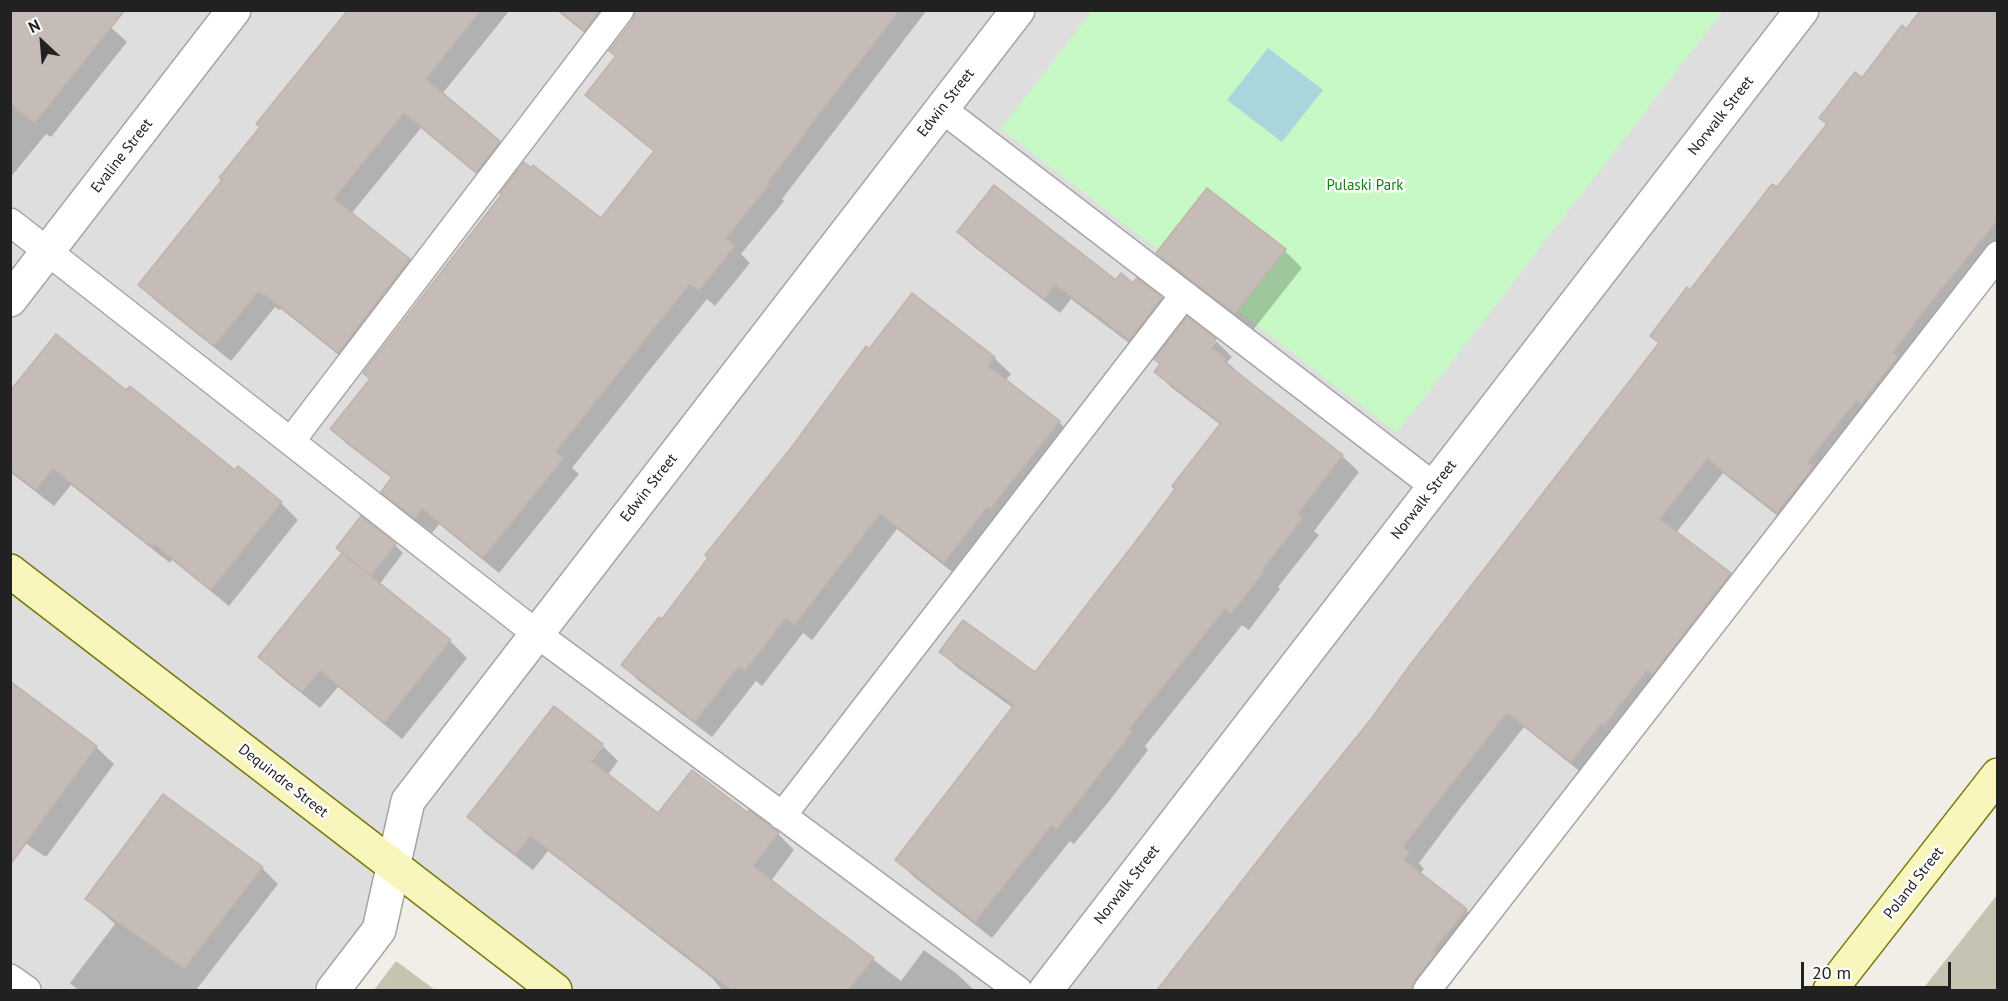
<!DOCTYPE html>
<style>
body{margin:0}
#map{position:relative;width:2008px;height:1001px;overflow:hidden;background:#f1ede7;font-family:"PT Sans",sans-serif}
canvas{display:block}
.frame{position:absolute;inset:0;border:12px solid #212121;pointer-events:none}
.north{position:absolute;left:12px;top:12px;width:60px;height:60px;-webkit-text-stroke:4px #fff;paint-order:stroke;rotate:334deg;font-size:16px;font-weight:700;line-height:24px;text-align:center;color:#212121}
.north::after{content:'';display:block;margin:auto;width:21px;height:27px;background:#212121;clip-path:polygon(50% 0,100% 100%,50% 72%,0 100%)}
.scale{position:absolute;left:1801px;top:962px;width:150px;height:27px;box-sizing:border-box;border:3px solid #212121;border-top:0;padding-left:8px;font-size:18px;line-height:21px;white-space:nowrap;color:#212121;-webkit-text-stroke:4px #fff;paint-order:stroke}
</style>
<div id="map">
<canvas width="2008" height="1001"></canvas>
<div class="frame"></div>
<div class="north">N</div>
<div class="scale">20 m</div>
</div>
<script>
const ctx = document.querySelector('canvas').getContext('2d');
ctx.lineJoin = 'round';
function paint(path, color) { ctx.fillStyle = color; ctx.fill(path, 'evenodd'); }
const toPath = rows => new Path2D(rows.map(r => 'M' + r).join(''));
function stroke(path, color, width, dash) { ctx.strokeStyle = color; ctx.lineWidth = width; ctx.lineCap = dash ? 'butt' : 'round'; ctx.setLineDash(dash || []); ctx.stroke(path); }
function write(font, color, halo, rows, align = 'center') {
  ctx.font = font + ' "PT Sans",sans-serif'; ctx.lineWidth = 5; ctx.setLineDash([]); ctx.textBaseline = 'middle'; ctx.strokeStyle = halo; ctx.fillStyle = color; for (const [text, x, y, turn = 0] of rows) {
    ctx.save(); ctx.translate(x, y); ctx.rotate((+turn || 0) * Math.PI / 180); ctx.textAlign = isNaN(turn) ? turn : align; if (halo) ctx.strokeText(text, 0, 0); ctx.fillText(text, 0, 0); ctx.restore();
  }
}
paint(toPath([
 [10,11,1997,11,1997,255,1427,990,555,990,394,866,333,990,11,990]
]), '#dfdede');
paint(toPath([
 [1997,895,1997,990,1921,990,1922,990],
 [396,961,435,990,374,990]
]), '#c5c4b3');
paint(toPath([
 [1092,11,1723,11,1397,433,1001,129]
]), '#c7f9c6');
paint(toPath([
 [1268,48,1323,90,1282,142,1227,100]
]), '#a9d6dd');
paint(toPath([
 [10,10,92,10,127,42,51,137,46,134,10,178],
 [350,10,510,10,442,94,499,142,515,158,493,187,421,128,351,214,409,260,425,276,355,368,281,309,279,310,275,307,231,361,156,301,140,285,223,180],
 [556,10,622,10,601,46],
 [763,10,927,10,782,199,784,201,741,254,750,263,715,306,707,299,656,362,572,468,579,474,499,573,439,524,432,533,398,507,383,492,393,479,347,444,332,429,601,221,655,152,603,110,587,95],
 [1998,10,1998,251,1793,528,1723,473,1676,533,1730,574,1745,590,1587,777,1524,727,1461,807,1419,863,1424,869,1420,874,1466,910,1482,926,1434,990,1159,990,1285,828,1372,720,1660,344,1690,292,1777,189,1862,80,1907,31],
 [959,232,1116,282,1133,285,1161,299,1176,314,1145,355,1071,299,1060,313,974,247],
 [1285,251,1302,268,1253,330,1175,270,1158,253],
 [913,295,994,358,1011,374,1005,381,1059,422,1075,438,960,578,897,529,812,640,803,633,762,686,756,681,712,737,639,681,623,665,662,621],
 [1216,341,1232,357,1227,362,1242,376,1342,456,1359,472,1314,531,1319,535,1278,587,1280,589,1249,630,1242,625,1145,746,1148,750,1110,800,1074,844,1070,841,992,938,914,877,897,860,1013,708,958,668,941,652,1035,674,1138,542,1221,425,1172,388,1156,372,1205,351,1207,353],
 [10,393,235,472,281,503,298,520,229,606,172,560,170,563,71,485,54,506,10,472],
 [395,545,403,553,379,585,450,641,467,658,402,739,338,687,320,708,277,674,260,657,343,553],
 [10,683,96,747,114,764,46,857,10,833],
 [603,746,618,761,607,776,658,815,747,814,778,834,794,850,771,881,901,981,924,950,957,974,974,990,722,990,712,978,548,851,533,870,485,833,469,816,584,765,586,767],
 [163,796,262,868,278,884,196,990,78,990,70,983,115,924,87,899]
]), '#0003');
const building = toPath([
 [10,10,125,10,35,123,10,104,10,10],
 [348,10,481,10,426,79,500,141,476,173,404,113,335,197,337,201,410,259,338,353,264,294,263,295,258,292,214,346,138,285,222,180,219,178,260,127,256,124,348,10],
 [558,10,600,10,584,31,558,10],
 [635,10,900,10,806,131,807,132,768,182,770,184,726,238,735,246,699,291,690,284,640,346,556,452,564,458,483,558,422,509,415,519,381,492,392,477,330,429,370,379,363,373,502,194,500,193,524,162,531,168,533,165,601,218,654,151,585,95,616,56,609,51,633,20,635,10],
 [1921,10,1998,10,1998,220,1927,307,1893,353,1898,356,1861,404,1856,401,1808,462,1814,466,1777,513,1707,459,1660,519,1731,573,1652,675,1647,671,1604,726,1601,724,1571,762,1507,713,1403,847,1410,852,1404,860,1467,909,1433,951,1436,953,1415,980,1412,990,1157,990,1284,827,1371,719,1410,665,1659,343,1650,336,1687,287,1690,290,1772,184,1777,187,1827,124,1819,118,1855,72,1862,78,1902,25,1906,29,1921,10],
 [994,185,1116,280,1121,273,1133,283,1137,278,1162,298,1129,340,1055,285,1044,299,957,232,994,185],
 [1207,188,1286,249,1235,314,1156,253,1207,188],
 [912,293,995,357,988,366,1060,421,990,509,987,507,944,563,880,514,795,625,786,618,745,671,739,666,695,722,621,665,659,617,662,619,708,558,705,555,791,448,866,346,869,349,912,293],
 [1187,317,1216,339,1210,346,1226,359,1224,362,1343,455,1298,514,1303,518,1262,570,1264,572,1231,614,1225,609,1129,729,1132,732,1093,783,1057,829,1052,825,975,922,895,860,1014,705,939,652,963,620,1035,672,1136,541,1175,489,1172,486,1221,423,1154,372,1160,364,1154,359,1187,317],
 [56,334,126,390,130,386,235,470,238,466,282,502,211,590,154,544,152,547,53,469,36,490,10,470,10,391,56,334],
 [361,516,396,544,371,576,336,548,361,516],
 [342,553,451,640,384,723,320,671,302,692,258,657,342,553],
 [10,681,97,746,10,865,10,681],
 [554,706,603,744,590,760,658,813,692,770,747,812,749,810,779,833,753,866,874,958,849,990,731,990,530,836,516,855,467,817,554,706],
 [163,794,263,867,184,969,85,899,163,794]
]);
paint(building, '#c5bcb7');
stroke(building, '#c2b2aa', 1.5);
const lane = toPath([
 [942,109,1435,487],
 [10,222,537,634,1018,990],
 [291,441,620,10],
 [782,816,1184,295],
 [10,978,27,990],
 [1427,990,1998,255]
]);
const street = toPath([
 [10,300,234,10],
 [333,990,379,930,408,801,1018,10],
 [1046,990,1802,10]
]);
const secondary = toPath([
 [10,571,555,990],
 [1830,990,1998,775]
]);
stroke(lane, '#a5a5a5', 30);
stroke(street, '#a5a5a5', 36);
stroke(secondary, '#777807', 36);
stroke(lane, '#fff', 27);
stroke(street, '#fff', 33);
stroke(secondary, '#f9f6bd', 33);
write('15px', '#212121', '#fff', [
 ["Edwin Street",946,103,-52],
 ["Norwalk Street",1721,116,-52],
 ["Evaline Street",122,156,-52],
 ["Edwin Street",649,488,-52],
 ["Norwalk Street",1424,500,-52],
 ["Dequindre Street",283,781,38],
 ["Poland Street",1914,883,-52],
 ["Norwalk Street",1127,885,-52]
]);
write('15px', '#0f7f0e', '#fff', [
 ["Pulaski Park",1365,186]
]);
</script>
